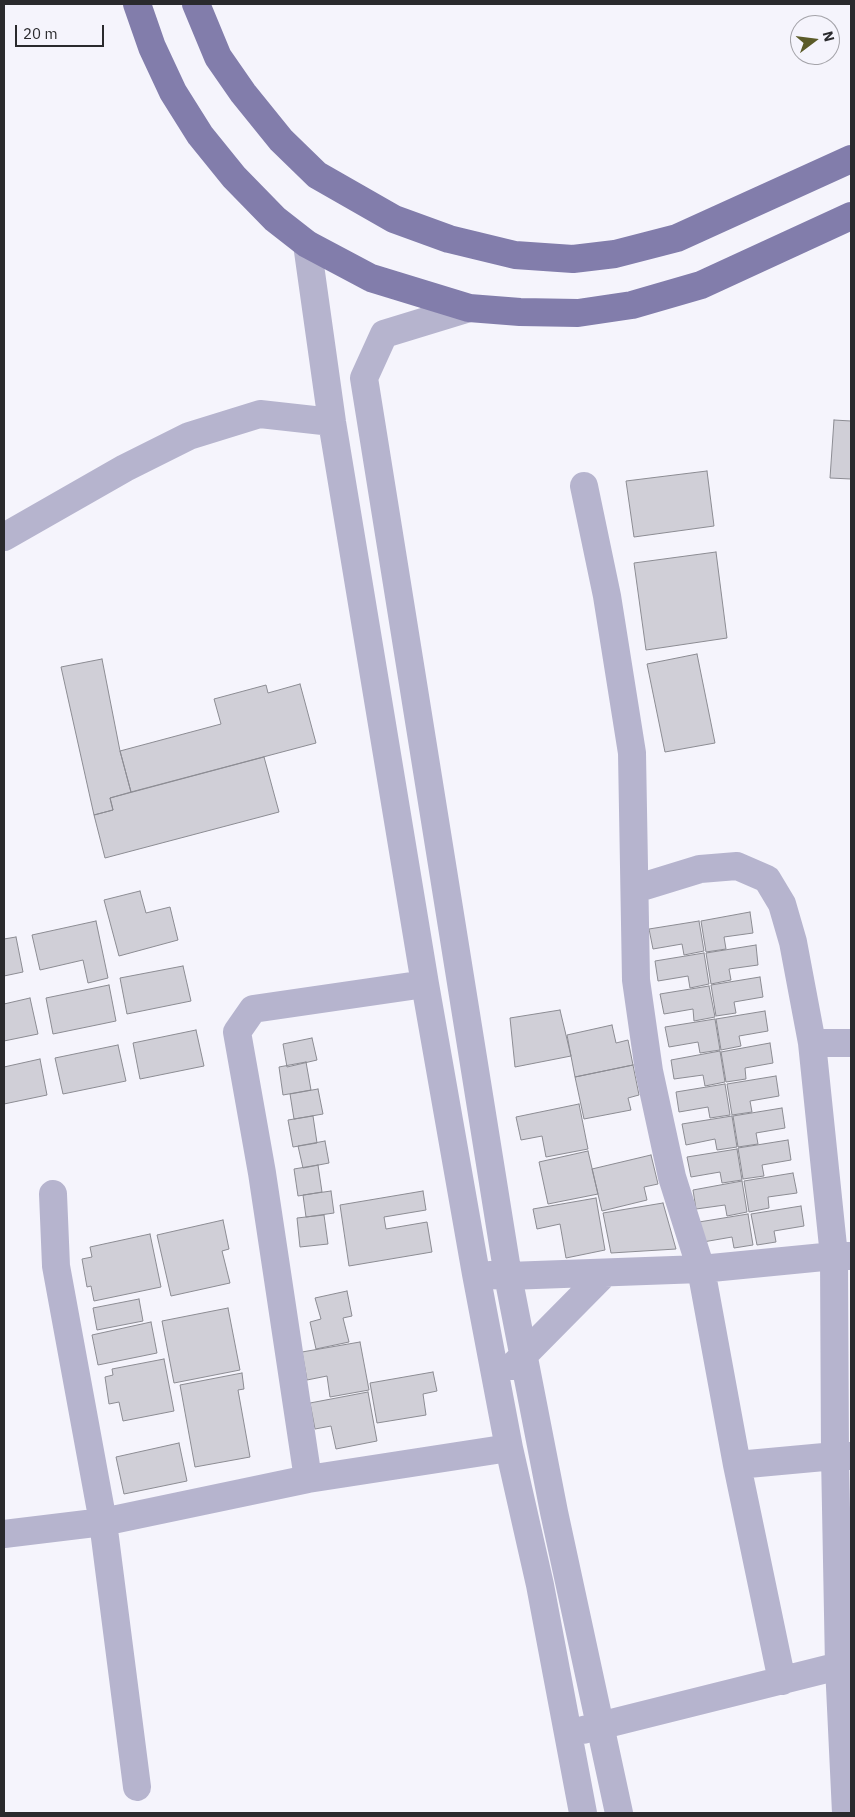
<!DOCTYPE html>
<style>
body{margin:0}
#map{position:relative;width:855px;height:1817px;overflow:hidden;background:#f5f4fc;font-family:"IBM Plex Sans",sans-serif}
canvas{display:block}
.frame{position:absolute;inset:0;border:5px solid #2a2a2d;pointer-events:none}
.north{position:absolute;left:790px;top:15px;width:50px;height:50px;box-sizing:border-box;background:#f5f4fc;border:1px solid #a4a3a9;border-radius:50%;rotate:75deg;font-size:14px;font-weight:700;line-height:20px;text-align:center;color:#2a2a2d}
.north::after{content:'';display:block;margin:auto;width:18px;height:22px;background:#5b5b28;clip-path:polygon(50% 0,100% 100%,50% 72%,0 100%)}
.scale{position:absolute;left:15px;top:25px;width:89px;height:22px;box-sizing:border-box;border:2px solid #2a2a2d;border-top:0;padding-left:6px;font-size:15px;line-height:18px;white-space:nowrap;color:#2a2a2d;-webkit-text-stroke:4px #f5f4fc;paint-order:stroke}
</style>
<div id="map">
<canvas width="855" height="1817"></canvas>
<div class="frame"></div>
<div class="north">N</div>
<div class="scale">20 m</div>
</div>
<script>
const ctx = document.querySelector('canvas').getContext('2d');
ctx.lineJoin = 'round';
function paint(path, color) { ctx.fillStyle = color; ctx.fill(path, 'evenodd'); }
const toPath = rows => new Path2D(rows.map(r => 'M' + r).join(''));
function stroke(path, color, width, dash) { ctx.strokeStyle = color; ctx.lineWidth = width; ctx.lineCap = dash ? 'butt' : 'round'; ctx.setLineDash(dash || []); ctx.stroke(path); }
const building = toPath([
 [834,420,851,421,851,479,830,478,834,420],
 [707,471,714,526,634,537,626,481,707,471],
 [716,552,727,638,646,650,634,563,716,552],
 [697,654,715,743,665,752,647,664,697,654],
 [102,659,120,751,131,792,110,798,113,810,94,815,61,667,102,659],
 [300,684,316,743,131,792,120,751,221,724,214,699,266,685,268,693,300,684],
 [264,757,279,812,105,858,94,815,113,810,110,798,264,757],
 [140,891,146,913,170,907,178,940,119,956,104,900,140,891],
 [750,912,753,933,724,937,726,949,706,952,701,921,750,912],
 [96,921,108,978,88,983,83,960,40,970,32,935,96,921],
 [699,921,704,951,684,955,682,944,653,949,649,929,699,921],
 [16,937,23,972,4,976,4,939,16,937],
 [756,945,758,965,729,969,731,980,711,984,706,953,756,945],
 [704,953,709,984,690,988,688,976,658,981,655,961,704,953],
 [183,966,191,1001,127,1014,120,978,183,966],
 [760,977,763,997,734,1002,736,1013,716,1016,711,985,760,977],
 [109,985,116,1021,53,1034,46,998,109,985],
 [709,986,715,1017,694,1021,693,1009,664,1014,660,994,709,986],
 [30,998,38,1034,4,1041,4,1004,30,998],
 [560,1010,571,1056,515,1067,510,1018,560,1010],
 [765,1011,768,1031,739,1036,741,1046,721,1050,716,1019,765,1011],
 [715,1019,720,1050,700,1053,698,1042,669,1047,665,1027,715,1019],
 [612,1025,616,1043,628,1040,633,1065,575,1077,567,1035,612,1025],
 [196,1030,204,1066,140,1079,133,1043,196,1030],
 [312,1038,317,1060,287,1067,283,1044,312,1038],
 [770,1043,773,1063,745,1068,746,1079,726,1082,721,1052,770,1043],
 [118,1045,126,1081,63,1094,55,1058,118,1045],
 [720,1051,725,1082,705,1086,703,1075,674,1079,671,1060,720,1051],
 [40,1059,47,1095,4,1104,4,1067,40,1059],
 [306,1062,311,1090,283,1095,279,1067,306,1062],
 [633,1065,639,1095,628,1098,631,1110,584,1119,575,1077,633,1065],
 [776,1076,779,1096,750,1101,752,1112,732,1115,727,1084,776,1076],
 [725,1084,730,1115,710,1118,708,1107,679,1112,676,1092,725,1084],
 [318,1089,323,1114,294,1119,290,1094,318,1089],
 [579,1104,588,1149,546,1157,542,1136,521,1140,516,1117,579,1104],
 [782,1108,785,1128,756,1133,758,1144,738,1147,733,1116,782,1108],
 [313,1116,317,1143,293,1147,288,1120,313,1116],
 [732,1116,737,1147,717,1150,715,1139,686,1145,682,1124,732,1116],
 [788,1140,791,1160,762,1165,764,1176,743,1179,738,1148,788,1140],
 [325,1141,329,1163,303,1168,298,1146,325,1141],
 [737,1149,742,1180,722,1183,720,1172,691,1177,687,1157,737,1149],
 [588,1151,598,1194,548,1204,539,1162,588,1151],
 [651,1155,658,1184,644,1187,647,1200,602,1211,592,1169,651,1155],
 [318,1165,322,1192,298,1196,294,1169,318,1165],
 [793,1173,797,1193,768,1197,769,1208,749,1212,744,1181,793,1173],
 [742,1181,747,1212,727,1216,725,1205,696,1209,693,1190,742,1181],
 [331,1191,334,1213,306,1217,303,1195,331,1191],
 [423,1191,426,1210,384,1217,386,1229,427,1222,432,1252,349,1266,340,1205,423,1191],
 [596,1198,605,1250,566,1258,560,1224,537,1229,533,1209,596,1198],
 [663,1203,676,1249,611,1253,603,1213,663,1203],
 [801,1206,804,1226,774,1231,776,1242,757,1245,751,1214,801,1206],
 [748,1214,753,1245,734,1248,732,1237,703,1242,699,1222,748,1214],
 [324,1215,328,1244,300,1247,297,1218,324,1215],
 [223,1220,229,1249,222,1251,230,1283,171,1296,157,1235,223,1220],
 [150,1234,161,1287,94,1301,91,1286,87,1287,82,1259,92,1257,90,1247,150,1234],
 [347,1291,352,1316,343,1318,349,1342,316,1349,310,1322,321,1319,315,1298,347,1291],
 [139,1299,143,1321,97,1330,93,1308,139,1299],
 [228,1308,240,1370,174,1383,162,1321,228,1308],
 [151,1322,157,1353,98,1365,92,1335,151,1322],
 [360,1342,369,1390,330,1397,327,1376,307,1380,302,1352,360,1342],
 [164,1359,174,1411,123,1421,119,1402,109,1404,105,1377,113,1375,112,1369,164,1359],
 [433,1372,437,1391,423,1394,426,1415,377,1423,370,1383,433,1372],
 [242,1373,244,1389,238,1390,250,1457,195,1467,180,1385,242,1373],
 [368,1392,377,1441,336,1449,331,1426,315,1429,310,1403,368,1392],
 [179,1443,187,1481,124,1494,116,1457,179,1443]
]);
paint(building, '#d0cfd7');
stroke(building, '#8c8c93', 1);
stroke(toPath([
 [307,244,332,422,425,984,476,1274,509,1448,540,1585,583,1813],
 [469,308,384,334,364,378,508,1276,554,1512,619,1813],
 [584,486,607,596,632,753,636,980,649,1071,672,1177,701,1269,737,1465,782,1681],
 [4,537,125,468,189,436,260,414,332,422],
 [635,889,700,869,737,866,767,879,782,904,793,942,812,1043,834,1256,835,1456,839,1666,846,1813],
 [812,1043,851,1043],
 [53,1194,56,1266,103,1522,137,1787],
 [490,1275,508,1276,701,1269,834,1256,851,1256],
 [513,1366,605,1273],
 [737,1465,835,1456,851,1456],
 [308,1479,262,1173,237,1032,253,1009,425,984],
 [4,1534,103,1522,308,1479,509,1448],
 [583,1730,839,1666,851,1665]
]), '#b6b4ce', 28);
stroke(toPath([
 [137,4,152,47,173,92,200,135,234,177,275,219,307,244,371,278,469,308,520,312,578,313,632,305,701,285,851,216],
 [196,4,218,57,243,93,281,140,317,175,394,219,449,239,515,255,573,259,615,254,677,238,851,159]
]), '#827dab', 28);
</script>
